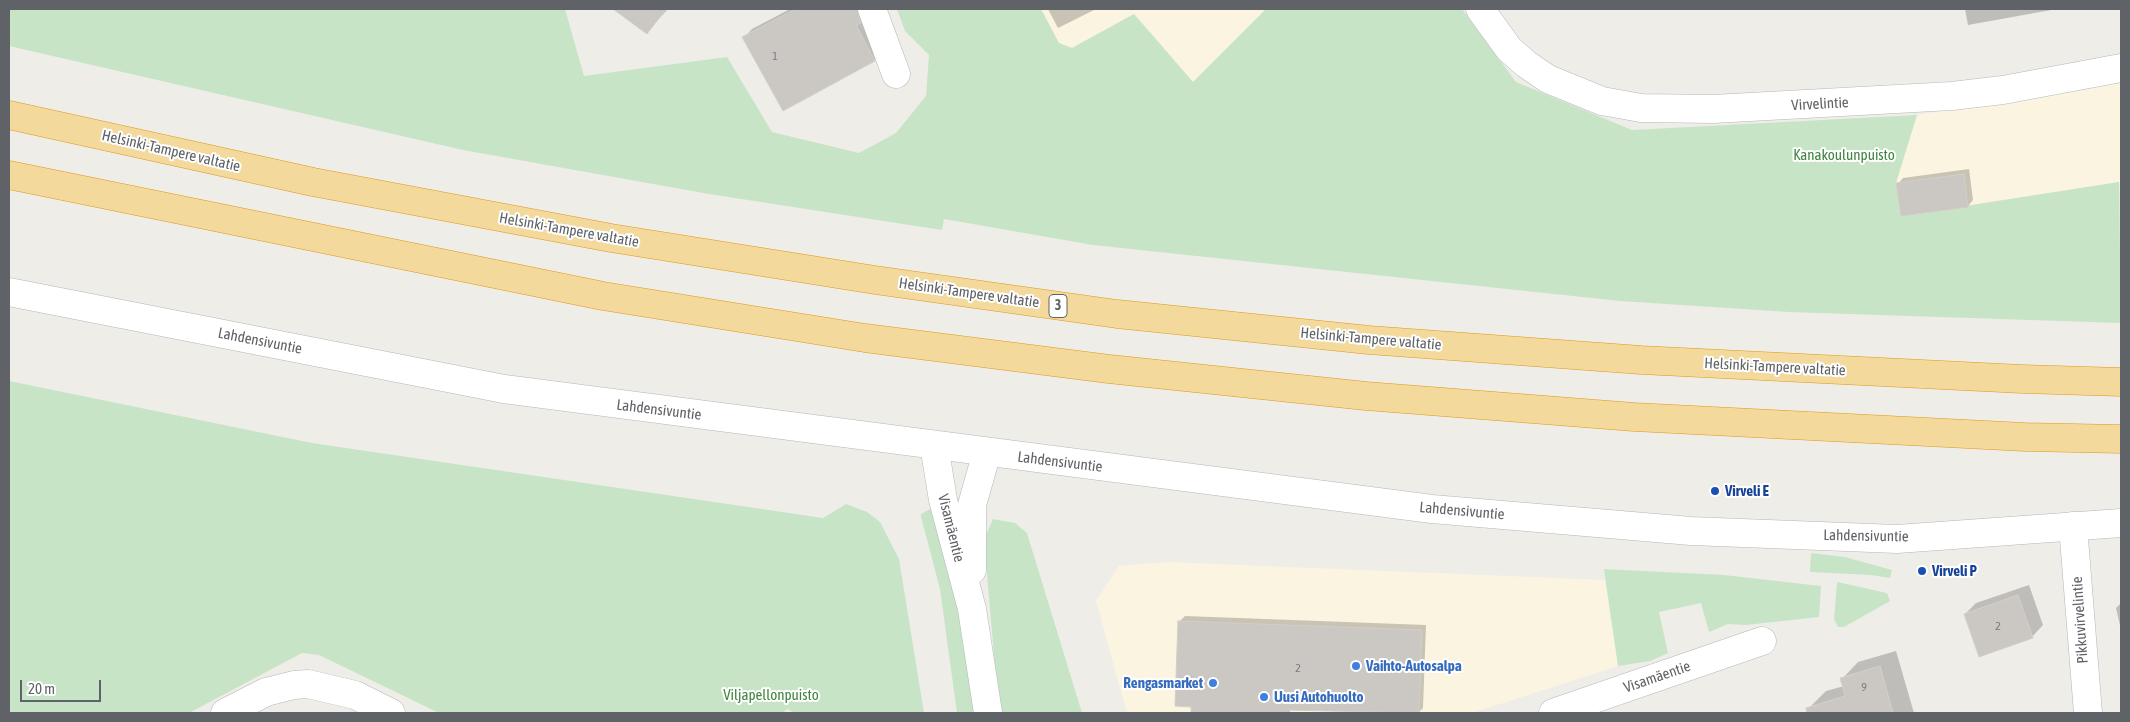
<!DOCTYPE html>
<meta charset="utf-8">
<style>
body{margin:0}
#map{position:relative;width:2130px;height:722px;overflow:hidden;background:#efede8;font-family:"Asap Condensed",sans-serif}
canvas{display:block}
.frame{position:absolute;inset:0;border:10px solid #5f6266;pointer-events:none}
.scale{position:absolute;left:20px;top:680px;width:81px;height:22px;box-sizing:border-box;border:2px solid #5f6266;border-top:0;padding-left:6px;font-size:15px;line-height:18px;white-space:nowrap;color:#5f6266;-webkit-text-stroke:4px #fff;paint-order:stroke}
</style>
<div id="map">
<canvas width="2130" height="722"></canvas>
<div class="frame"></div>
<div class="scale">20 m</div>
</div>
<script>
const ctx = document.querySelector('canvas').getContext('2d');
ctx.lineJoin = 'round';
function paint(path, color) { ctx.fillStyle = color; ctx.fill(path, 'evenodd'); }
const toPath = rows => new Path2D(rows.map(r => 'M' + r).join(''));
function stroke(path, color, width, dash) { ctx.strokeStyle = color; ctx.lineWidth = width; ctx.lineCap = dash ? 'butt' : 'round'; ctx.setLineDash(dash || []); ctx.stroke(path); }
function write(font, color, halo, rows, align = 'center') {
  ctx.font = font + ' "Asap Condensed",sans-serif'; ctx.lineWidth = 4; ctx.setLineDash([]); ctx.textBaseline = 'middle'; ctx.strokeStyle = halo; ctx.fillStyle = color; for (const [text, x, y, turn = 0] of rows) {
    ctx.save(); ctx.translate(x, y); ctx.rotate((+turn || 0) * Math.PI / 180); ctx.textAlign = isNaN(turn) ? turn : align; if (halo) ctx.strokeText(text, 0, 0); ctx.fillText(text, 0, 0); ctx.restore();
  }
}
paint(toPath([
 [1041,9,1266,9,1193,82,1134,14,1072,48,1059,44],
 [2121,81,2121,192,2119,182,1901,216,1896,183,1917,115],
 [1168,562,1605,580,1618,666,1472,713,1127,713,1096,601,1119,566]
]), '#fbf4e1');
paint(toPath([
 [9,9,565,9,584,76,727,57,772,132,859,153,896,133,926,96,929,55,905,31,897,9,1041,9,1059,43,1072,48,1134,14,1193,82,1266,9,1462,9,1516,82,1632,130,1917,115,1896,183,1901,216,2119,182,2121,323,1789,312,1620,301,1093,245,944,219,942,230,709,194,463,150,9,46],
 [9,381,312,443,823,518,846,504,867,512,880,522,899,559,924,713,794,713,788,709,781,713,439,713,319,655,302,653,189,713,9,713],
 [932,508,948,543,979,713,957,713,940,589,921,517,921,514],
 [993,519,1015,523,1027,533,1082,713,999,713,984,540],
 [1811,553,1845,557,1892,570,1890,578,1871,575,1810,572],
 [1604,569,1724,575,1821,586,1819,617,1746,625,1728,624,1709,632,1701,603,1659,612,1668,653,1650,661,1618,666],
 [1837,582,1887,593,1890,601,1844,627,1838,627,1834,619]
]), '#c8e4c7');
paint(toPath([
 [615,9,668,9,646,33],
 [790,9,867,9,883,51,874,60,744,38,752,29],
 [1048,9,1096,9,1058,28],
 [1965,9,2057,9,1968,25],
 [1969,169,1973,200,1968,206,1898,184,1903,178],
 [2029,585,2043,625,2032,637,1965,614,1976,603],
 [2121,603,2121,630,2116,608],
 [1185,616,1426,625,1423,708,1418,713,1290,709,1290,713,1192,713,1179,622],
 [1896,651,1914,713,1812,713,1810,707,1826,691,1844,686,1842,679,1858,662]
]), '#0003');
const building = toPath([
 [613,9,666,9,647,34,613,9],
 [796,9,857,9,861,23,856,25,875,61,783,111,742,37,796,9],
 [1964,174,1968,207,1901,216,1896,183,1964,174],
 [2018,595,2033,638,1979,657,1964,614,2018,595],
 [1178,621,1422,630,1419,713,1285,710,1285,713,1191,713,1191,707,1175,706,1178,621],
 [1880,666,1893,713,1807,713,1806,708,1845,696,1840,678,1880,666]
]);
paint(building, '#cbc8c4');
stroke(building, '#d4cfc6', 1);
const minor = toPath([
 [872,9,896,74],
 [1480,9,1509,49,1526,64,1548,79,1602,101,1641,108,1713,109,1952,96,2003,90,2121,68],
 [2073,526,2088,713],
 [225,713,266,692,294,685,308,684,355,695,391,713],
 [1553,713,1762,641]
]);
const tertiary = toPath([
 [934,445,943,500,972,609,988,713],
 [972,570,972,505,987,452]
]);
const secondary = toPath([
 [9,292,504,389,1432,509,1691,531,1897,539,2121,523]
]);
const motorway = toPath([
 [9,115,313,182,611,238,875,280,1117,314,1369,340,1641,360,2022,379,2121,382],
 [9,175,603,296,865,338,1109,369,1366,396,1634,417,2025,437,2121,439]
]);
stroke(minor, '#b5b7bb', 29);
stroke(tertiary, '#b5b7bb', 29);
stroke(secondary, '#b4b6ba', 29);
stroke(motorway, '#df9818', 29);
stroke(minor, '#fff', 28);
stroke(tertiary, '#fff', 28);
stroke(secondary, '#fff', 28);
stroke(motorway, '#f3d99c', 28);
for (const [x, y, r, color] of [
 [1715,491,5,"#1a4fb4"],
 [1922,571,5,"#1a4fb4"],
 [1356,666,5,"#3f7fe0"],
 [1213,683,5,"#3f7fe0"],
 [1264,697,5,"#3f7fe0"]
]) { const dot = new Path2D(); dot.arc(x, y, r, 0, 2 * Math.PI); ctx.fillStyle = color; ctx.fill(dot); stroke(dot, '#fff', 2); }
write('12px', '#7a7c7e', null, [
 ["1",775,56],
 ["2",1998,626],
 ["2",1298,668],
 ["9",1864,687]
]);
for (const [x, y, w] of [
 [1058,306,18]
]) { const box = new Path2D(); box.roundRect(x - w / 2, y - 11.5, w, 23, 4); ctx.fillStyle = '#fff'; ctx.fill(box); stroke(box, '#5f6266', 1); }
write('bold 14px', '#5f6266', null, [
 ["3",1058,306]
]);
write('15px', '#5f6266', '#fff', [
 ["Virvelintie",1820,104,-3],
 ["Helsinki-Tampere valtatie",171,151,13],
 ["Helsinki-Tampere valtatie",569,230,10],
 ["Helsinki-Tampere valtatie",969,293,8],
 ["Helsinki-Tampere valtatie",1371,339,5],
 ["Lahdensivuntie",260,341,11],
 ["Helsinki-Tampere valtatie",1775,367,3],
 ["Lahdensivuntie",659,410,7],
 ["Lahdensivuntie",1060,462,7],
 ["Lahdensivuntie",1462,511,5],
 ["Visamäentie",951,528,76],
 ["Lahdensivuntie",1866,536,1],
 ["Pikkuvirvelintie",2080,620,-94],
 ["Visamäentie",1657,677,-19]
]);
write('15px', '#408440', '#fff', [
 ["Kanakoulunpuisto",1844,155],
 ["Viljapellonpuisto",771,695]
]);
write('bold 15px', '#164399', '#fff', [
 ["Virveli E",1725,491],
 ["Virveli P",1932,571]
], 'left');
write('bold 15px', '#366cbe', '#fff', [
 ["Vaihto-Autosalpa",1366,666],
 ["Rengasmarket",1203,683,"right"],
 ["Uusi Autohuolto",1274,697]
], 'left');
</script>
